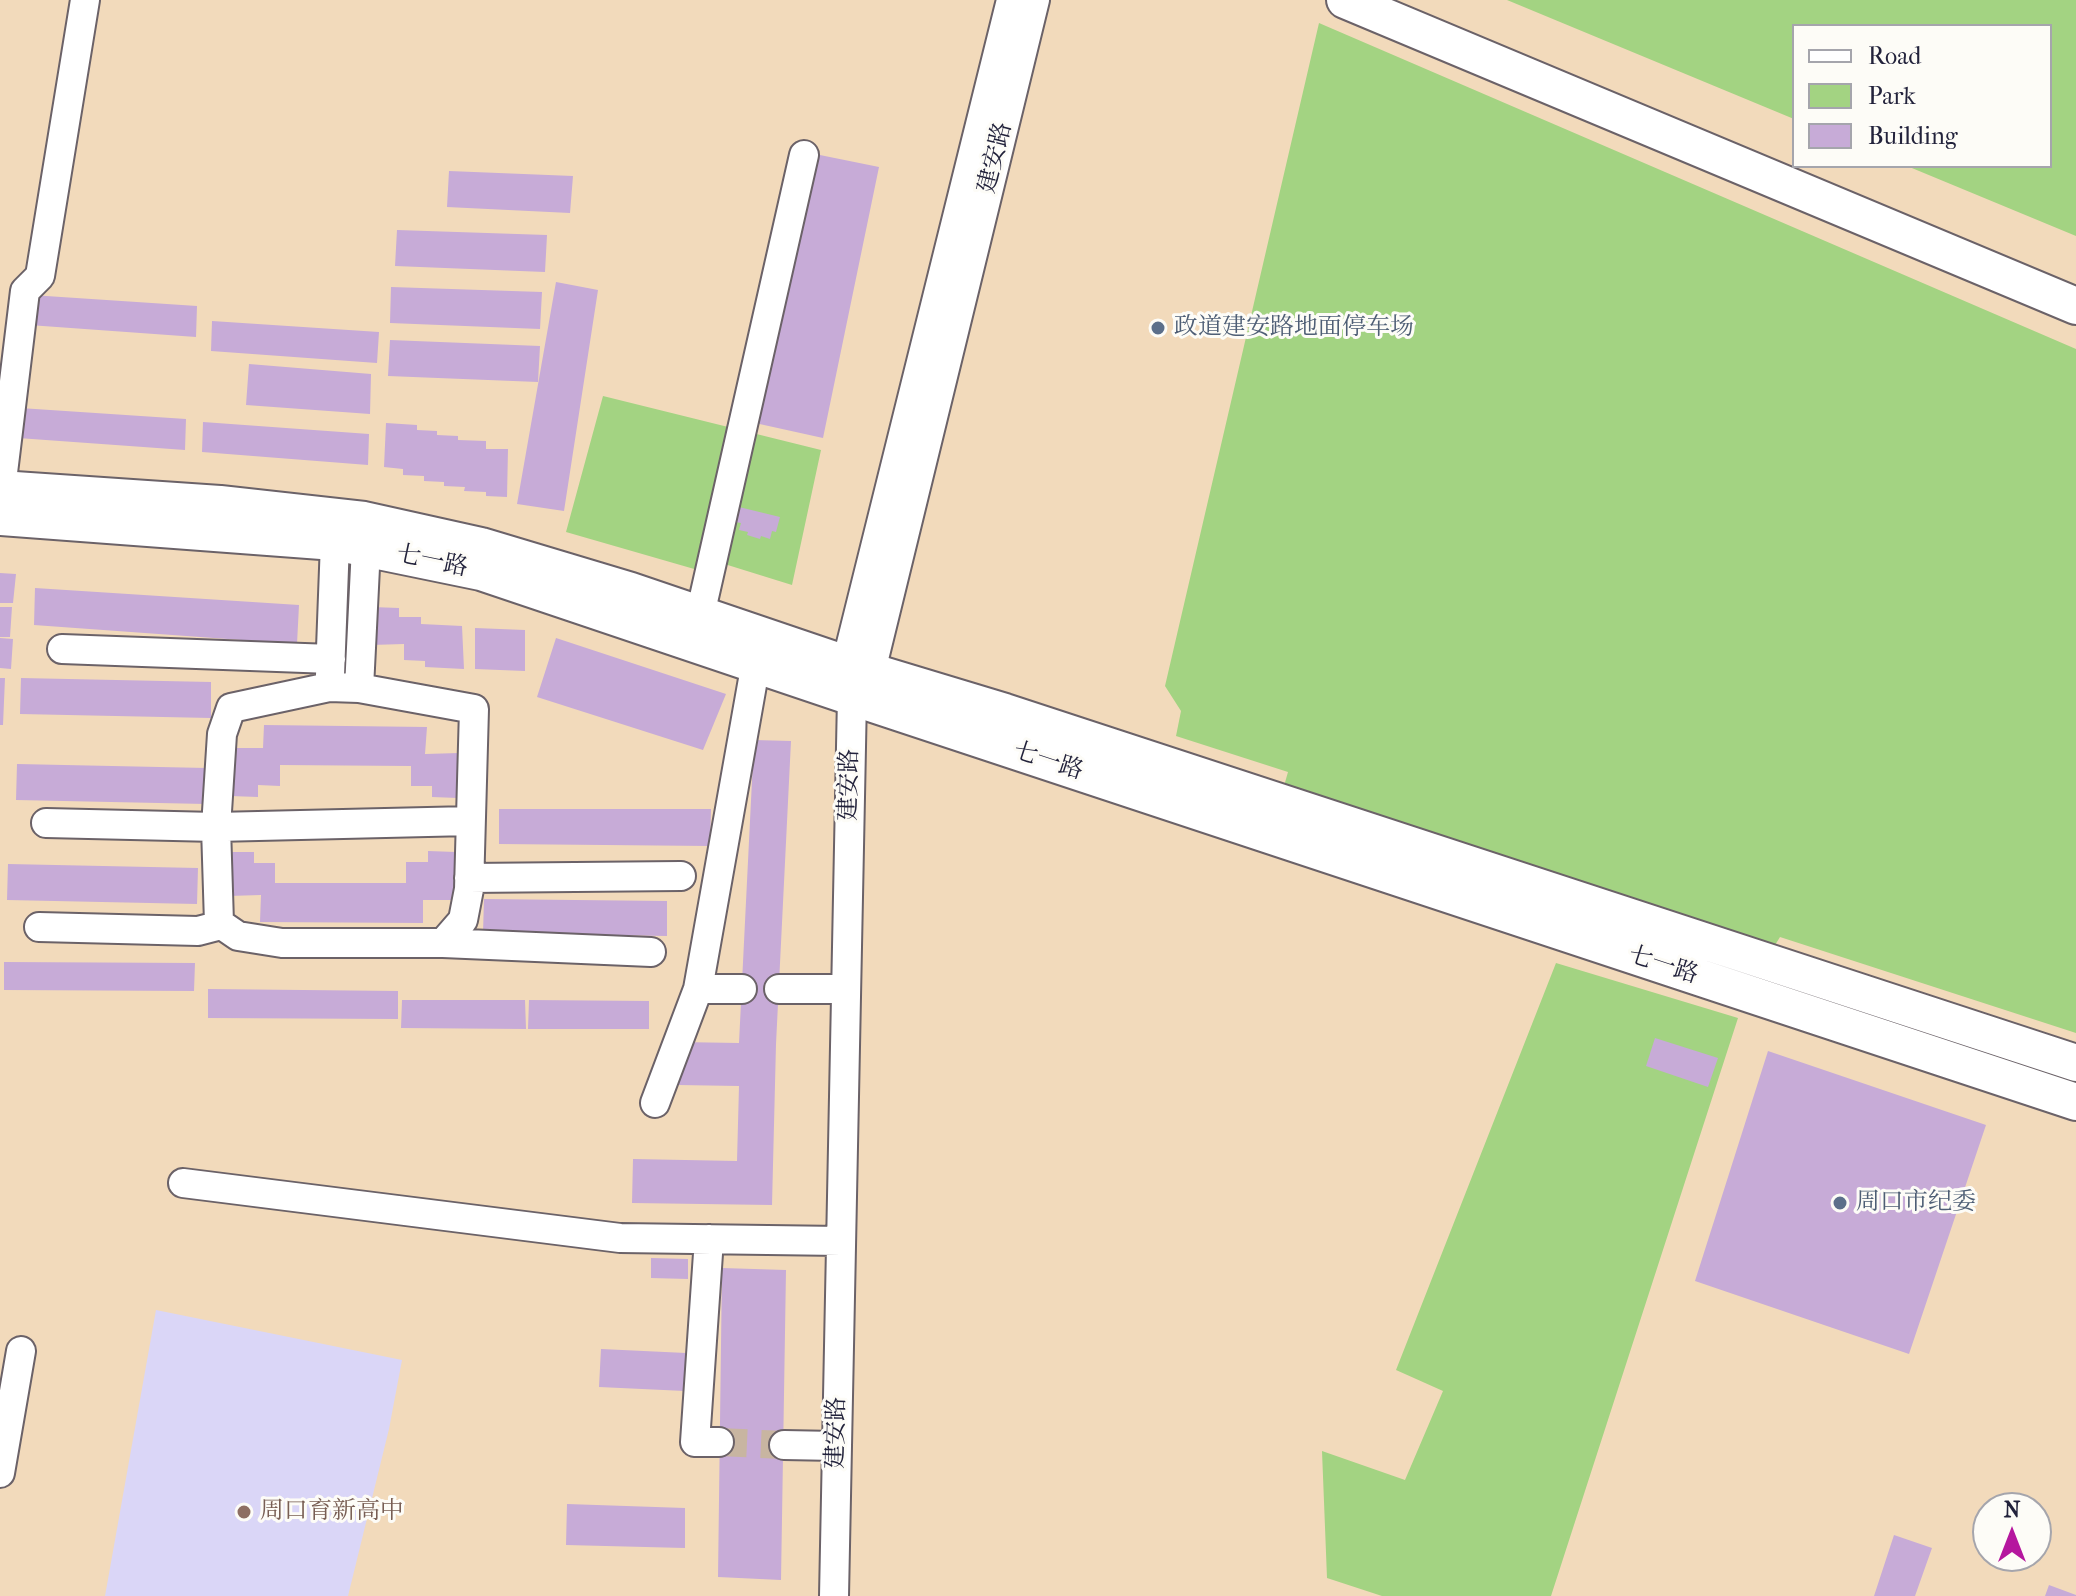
<!DOCTYPE html>
<meta charset="utf-8">
<style>
body{margin:0}
#map{position:relative;width:2076px;height:1596px;overflow:hidden;background:#f2dabb;font-family:"IM FELL French Canon",serif}
canvas{display:block}
.legend{position:absolute;left:1792px;top:24px;width:260px;height:144px;box-sizing:border-box;background:#fdfcf7;border:2px solid #a5a5ac;margin:0;padding:10px 14px;list-style:none;font-size:24px;color:#22223b}
.legend li{display:flex;align-items:center;gap:16px;height:40px}
.legend b{width:40px;border:2px solid #a5a5ac}
.north{position:absolute;left:1972px;top:1492px;width:80px;height:80px;box-sizing:border-box;background:#fdfcf7;border:2px solid #a5a5ac;border-radius:50%;rotate:0deg;font-size:22px;font-weight:700;line-height:32px;text-align:center;color:#22223b}
.north::after{content:'';display:block;margin:auto;width:28px;height:36px;background:#b5179e;clip-path:polygon(50% 0,100% 100%,50% 72%,0 100%)}
</style>
<div id="map">
<canvas width="2076" height="1596"></canvas>
<ul class="legend">
<li><b style="height:10px;background:#fff"></b>Road</li>
<li><b style="height:22px;background:#a3d382"></b>Park</li>
<li><b style="height:22px;background:#c7abd7"></b>Building</li>
</ul>
<div class="north">N</div>
</div>
<script>
const ctx = document.querySelector('canvas').getContext('2d');
ctx.lineJoin = 'round';
function paint(path, color) { ctx.fillStyle = color; ctx.fill(path, 'evenodd'); }
const toPath = rows => new Path2D(rows.map(r => 'M' + r).join(''));
function stroke(path, color, width, dash) { ctx.strokeStyle = color; ctx.lineWidth = width; ctx.lineCap = dash ? 'butt' : 'round'; ctx.setLineDash(dash || []); ctx.stroke(path); }
function write(font, color, halo, rows, align = 'center') {
  ctx.font = font + ' "IM FELL French Canon","Noto Serif SC",serif'; ctx.lineWidth = 6; ctx.setLineDash([]); ctx.textBaseline = 'middle'; ctx.strokeStyle = halo; ctx.fillStyle = color; for (const [text, x, y, turn = 0] of rows) {
    ctx.save(); ctx.translate(x, y); ctx.rotate((+turn || 0) * Math.PI / 180); ctx.textAlign = isNaN(turn) ? turn : align; if (halo) ctx.strokeText(text, 0, 0); ctx.fillText(text, 0, 0); ctx.restore();
  }
}
paint(toPath([
 [156,1310,402,1360,389,1429,348,1596,105,1596]
]), '#dad6f7');
paint(toPath([
 [1507,0,2076,0,2076,236,1907,166,2050,166,2050,26,1794,26,1794,119],
 [1319,23,2076,349,2076,1033,1780,937,1772,950,1284,786,1288,772,1176,736,1181,711,1165,686],
 [603,396,821,450,792,585,718,562,715,575,566,532],
 [1556,963,1738,1018,1551,1596,1382,1596,1327,1578,1322,1451,1405,1480,1443,1391,1396,1370]
]), '#a3d382');
paint(toPath([
 [815,154,879,167,823,438,755,423],
 [449,171,573,176,570,213,447,207],
 [397,230,547,235,545,272,395,266],
 [556,282,598,290,564,511,517,504],
 [391,287,542,292,540,329,390,323],
 [31,295,197,306,196,337,29,325],
 [212,321,379,332,377,363,211,351],
 [390,340,540,346,538,382,388,376],
 [249,364,371,374,370,414,246,405],
 [20,408,186,419,185,450,18,438],
 [203,422,369,434,368,465,202,452],
 [386,423,417,425,417,430,437,431,437,435,458,436,458,440,486,441,486,449,508,449,507,497,486,496,486,492,464,491,465,487,444,486,444,482,424,481,424,476,403,475,403,469,384,467],
 [739,507,780,517,776,532,772,531,770,539,761,536,760,539,747,535,748,532,739,530,741,523,735,522],
 [0,573,16,574,13,603,0,603],
 [35,588,299,605,297,644,34,625],
 [0,607,12,607,10,637,0,637],
 [372,607,399,608,399,617,421,617,421,624,462,626,464,669,425,667,425,661,404,660,404,644,371,645],
 [475,628,525,630,525,671,475,669],
 [0,638,13,639,11,669,0,668],
 [556,638,726,694,703,750,537,697],
 [0,678,5,678,3,725,0,725],
 [21,678,211,682,211,718,20,714],
 [264,725,427,727,425,754,459,753,458,798,432,797,432,786,411,786,411,766,280,765,280,786,258,785,258,797,230,796,230,748,263,748],
 [754,740,791,741,776,1044,772,1205,632,1203,633,1159,737,1161,739,1086,678,1085,678,1042,739,1043],
 [17,764,207,768,206,804,16,800],
 [499,809,711,809,710,846,499,844],
 [428,851,456,852,456,900,423,900,423,923,260,922,261,895,228,896,228,852,254,852,254,863,275,863,275,883,406,883,406,862,428,862],
 [8,864,198,868,197,904,7,900],
 [484,899,667,901,667,936,483,933],
 [4,962,195,963,194,991,4,990],
 [208,989,398,991,398,1019,208,1018],
 [402,1000,525,1000,526,1029,401,1028],
 [529,1000,649,1001,649,1029,528,1029],
 [1655,1038,1718,1058,1708,1087,1646,1066],
 [1768,1051,1986,1125,1909,1354,1695,1281],
 [651,1258,688,1259,688,1279,651,1278],
 [722,1268,786,1270,781,1580,718,1577],
 [601,1349,686,1353,685,1391,599,1387],
 [567,1504,685,1508,685,1548,566,1545],
 [1894,1535,1932,1548,1915,1596,1874,1596],
 [2049,1585,2076,1595,2076,1596,2045,1596]
]), '#c7abd7');
stroke(toPath([
 [719,1442,784,1445]
]), '#c8b5a1', 28, [28, 14]);
const minor = toPath([
 [1,489,25,291,40,276,85,0],
 [700,615,804,155],
 [62,649,331,659],
 [330,675,335,542],
 [329,687,359,688,474,709,469,889,463,920,443,943,282,943,238,936,219,923,216,827,222,734,231,708,329,687],
 [860,687,871,671,1035,0],
 [359,688,366,547],
 [46,823,216,827,470,821],
 [469,878,681,876],
 [39,927,198,931,221,925],
 [443,943,651,952],
 [742,989,698,989,755,668],
 [779,989,846,989],
 [655,1103,698,989],
 [183,1183,620,1238,841,1241],
 [709,1239,695,1442,719,1442],
 [784,1445,836,1446],
 [0,1473,21,1351],
 [834,1596,852,697,846,664,1011,0]
]);
const major = toPath([
 [1345,0,2076,306],
 [0,489,220,504,364,520,481,546,631,591,846,664,1005,712,2076,1063],
 [0,517,335,542,481,572,852,697,2076,1102]
]);
stroke(minor, '#6b6268', 32);
stroke(major, '#6b6268', 40);
stroke(minor, '#fff', 28);
stroke(major, '#fff', 36);
for (const [x, y, r, color] of [
 [1158,328,8,"#5c6f8a"],
 [1840,1203,8,"#5c6f8a"],
 [244,1512,8,"#8d6e63"]
]) { const dot = new Path2D(); dot.arc(x, y, r, 0, 2 * Math.PI); ctx.fillStyle = color; ctx.fill(dot); stroke(dot, '#fdfcf7', 3); }
write('24px', '#22223b', '#fdfcf7', [
 ["建安路",996,158,-76],
 ["七一路",432,562,12],
 ["七一路",1048,762,18],
 ["建安路",850,785,-89],
 ["七一路",1663,966,18],
 ["建安路",837,1433,-89]
]);
write('24px', '#4e5e75', '#fdfcf7', [
 ["政道建安路地面停车场",1174,328],
 ["周口市纪委",1856,1203]
], 'left');
write('24px', '#785e54', '#fdfcf7', [
 ["周口育新高中",260,1512]
], 'left');
</script>
